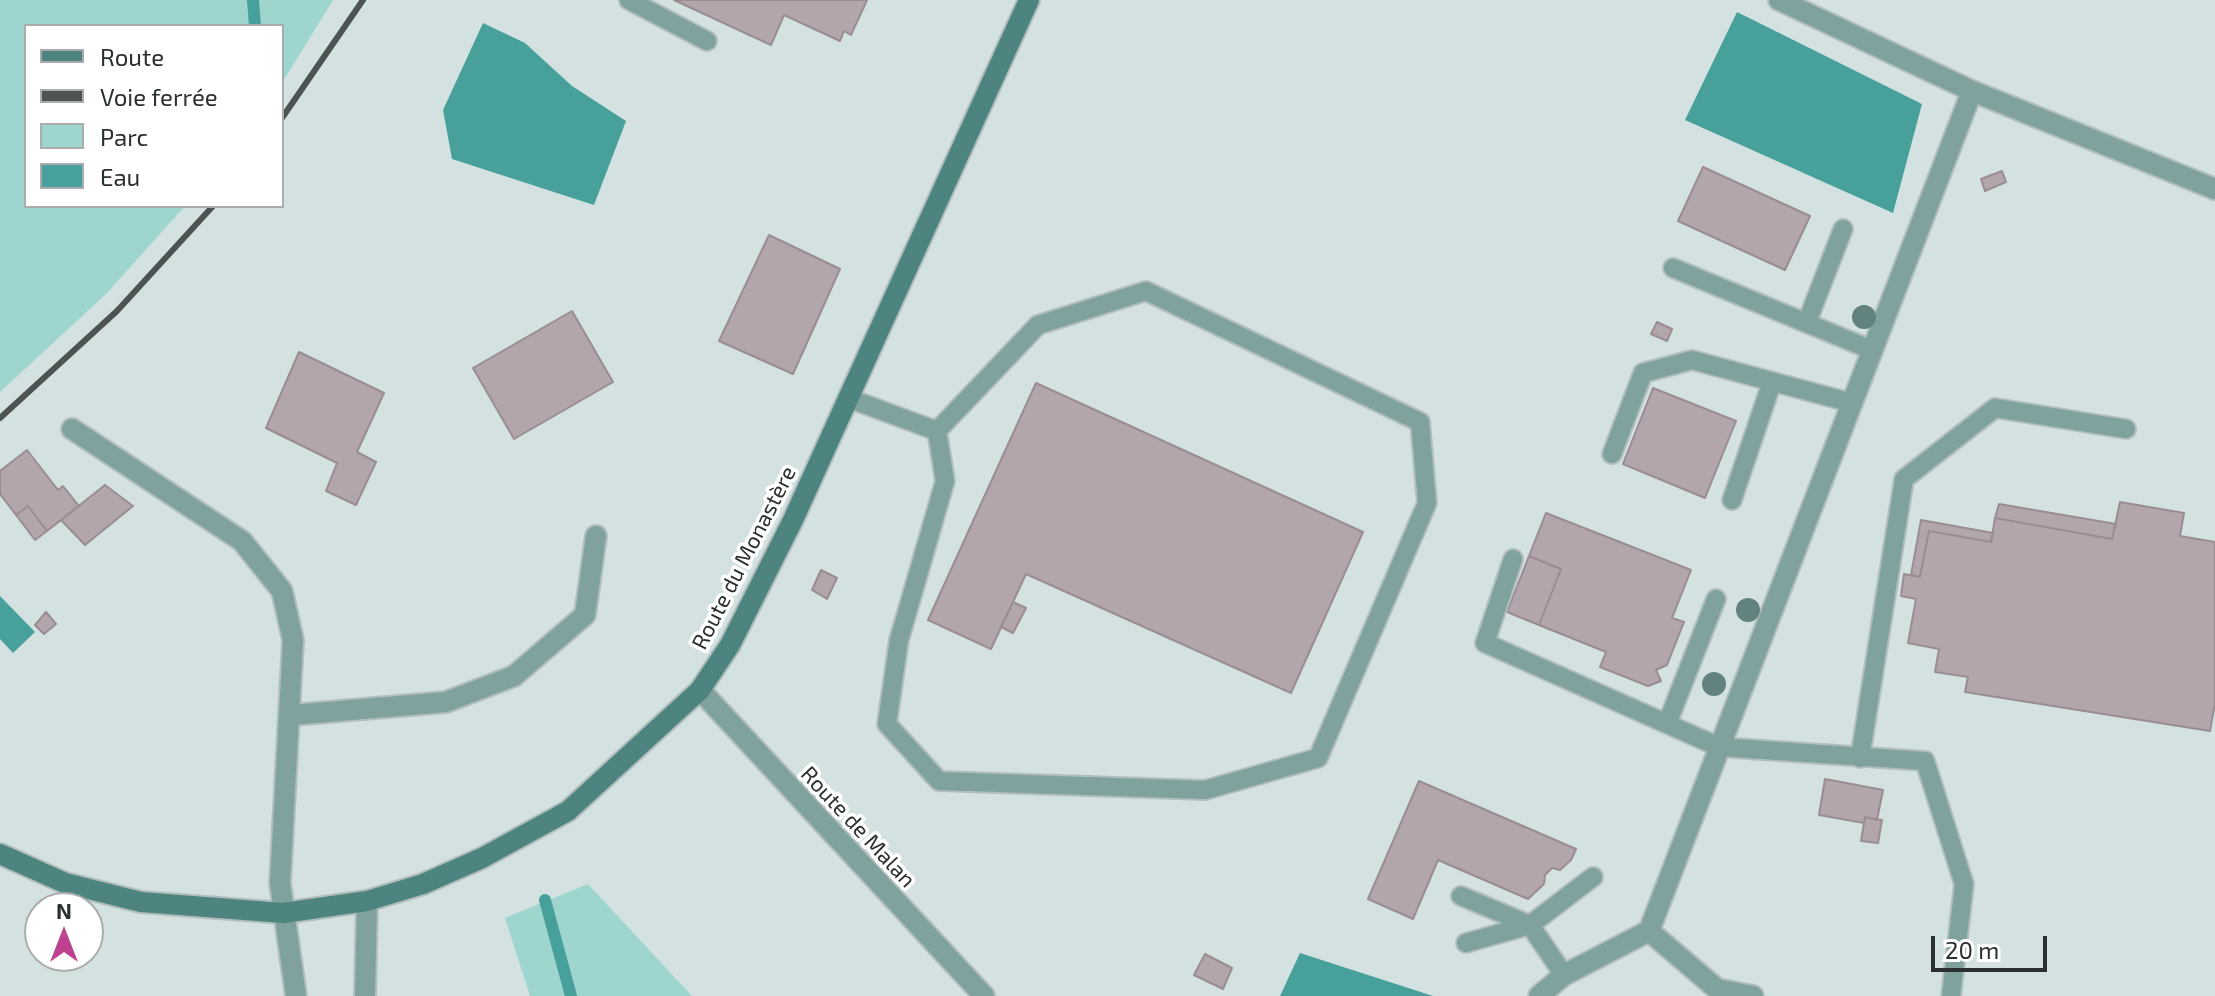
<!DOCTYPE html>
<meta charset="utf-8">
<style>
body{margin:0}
#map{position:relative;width:2215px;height:996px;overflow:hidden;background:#d3e2e0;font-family:"Exo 2",sans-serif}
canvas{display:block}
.legend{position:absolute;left:24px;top:24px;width:260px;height:184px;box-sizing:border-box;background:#fff;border:2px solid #aaacac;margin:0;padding:10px 14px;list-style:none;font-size:24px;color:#2a302f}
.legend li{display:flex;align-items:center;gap:16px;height:40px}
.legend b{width:40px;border:2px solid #aaacac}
.north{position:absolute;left:24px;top:892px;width:80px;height:80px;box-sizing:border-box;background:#fff;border:2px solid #aaacac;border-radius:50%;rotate:0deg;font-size:22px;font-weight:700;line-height:32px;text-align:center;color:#2a302f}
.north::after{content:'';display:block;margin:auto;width:28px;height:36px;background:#bf4290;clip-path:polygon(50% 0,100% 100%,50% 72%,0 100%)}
.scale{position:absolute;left:1931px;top:936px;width:116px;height:36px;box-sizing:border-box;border:4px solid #2a302f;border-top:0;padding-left:10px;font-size:24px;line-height:28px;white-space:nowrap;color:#2a302f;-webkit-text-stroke:6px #fff;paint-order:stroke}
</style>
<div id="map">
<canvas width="2215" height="996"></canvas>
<ul class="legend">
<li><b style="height:10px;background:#4e847f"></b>Route</li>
<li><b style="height:10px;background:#4c5453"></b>Voie ferrée</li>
<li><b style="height:22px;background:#9fd5cf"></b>Parc</li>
<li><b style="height:22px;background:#47a19a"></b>Eau</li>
</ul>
<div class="north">N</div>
<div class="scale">20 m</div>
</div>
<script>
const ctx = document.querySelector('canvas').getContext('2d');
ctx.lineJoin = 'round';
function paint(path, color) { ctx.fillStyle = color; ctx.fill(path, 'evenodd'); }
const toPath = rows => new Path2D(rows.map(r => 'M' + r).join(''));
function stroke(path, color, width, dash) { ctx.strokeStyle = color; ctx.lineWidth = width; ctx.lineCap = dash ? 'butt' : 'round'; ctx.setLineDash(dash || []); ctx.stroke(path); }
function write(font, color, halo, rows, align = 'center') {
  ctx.font = font + ' "Exo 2",sans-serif'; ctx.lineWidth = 7; ctx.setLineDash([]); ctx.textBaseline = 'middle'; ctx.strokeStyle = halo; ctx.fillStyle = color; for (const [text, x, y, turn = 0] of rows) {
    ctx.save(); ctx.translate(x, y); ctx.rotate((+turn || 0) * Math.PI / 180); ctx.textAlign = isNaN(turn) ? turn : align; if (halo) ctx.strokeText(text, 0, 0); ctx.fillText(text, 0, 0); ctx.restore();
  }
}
paint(toPath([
 [0,0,333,0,282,83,282,26,26,26,26,206,185,206,106,294,0,392],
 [588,884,691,995,691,996,530,996,505,918]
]), '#9fd5cf');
paint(toPath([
 [1737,12,1922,104,1893,213,1685,120],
 [483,23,525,43,572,86,626,121,594,205,452,159,443,110],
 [0,596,35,632,13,653,0,639],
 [1300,953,1433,996,1280,996]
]), '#47a19a');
stroke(toPath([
 [253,0,255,26],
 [545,900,571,996]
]), '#47a19a', 12);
const building = toPath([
 [674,0,867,0,851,35,844,31,840,41,784,15,771,45,674,0],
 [1703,167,1810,216,1785,270,1678,221,1703,167],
 [2002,171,2006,182,1985,191,1981,179,2002,171],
 [769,235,840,269,793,374,719,341,769,235],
 [572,311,613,382,514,439,473,368,572,311],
 [1657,322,1672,329,1667,341,1651,334,1657,322],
 [299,352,384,393,357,452,376,462,356,505,326,491,337,463,266,428,299,352],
 [1036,383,1363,532,1291,693,1026,574,991,649,928,620,1036,383],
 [1653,388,1736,421,1705,498,1623,464,1653,388],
 [27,450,58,490,63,486,79,506,47,531,28,506,16,515,0,494,0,471,27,450],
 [105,485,133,506,85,545,61,520,105,485],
 [2120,502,2184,513,2180,536,2215,542,2215,703,2210,731,1965,692,1968,677,1935,672,1939,649,1908,643,1916,599,1901,596,1904,574,1920,577,1929,531,1991,542,1995,518,2112,539,2120,502],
 [1999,504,2116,524,2112,539,1995,518,1999,504],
 [28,506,47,531,35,540,16,515,28,506],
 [1546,513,1691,570,1672,618,1684,622,1667,665,1656,670,1661,681,1648,686,1600,667,1606,652,1539,625,1561,569,1529,556,1546,513],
 [1921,520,1993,533,1991,542,1929,531,1920,577,1911,575,1921,520],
 [1529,556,1561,569,1539,625,1507,612,1529,556],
 [821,570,837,578,827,599,812,590,821,570],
 [1013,602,1026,608,1013,633,1001,627,1013,602],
 [46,612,56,624,44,634,35,625,46,612],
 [1825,779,1883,790,1877,820,1865,817,1864,823,1819,815,1825,779],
 [1419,781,1576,849,1571,860,1560,870,1552,868,1545,875,1544,884,1528,899,1438,860,1413,919,1368,899,1419,781],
 [1865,817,1882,820,1878,843,1861,841,1865,817],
 [1205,954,1232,968,1223,989,1194,975,1205,954]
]);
paint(building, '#b2a6ac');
stroke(building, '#998d93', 2);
const lane = toPath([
 [629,0,707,41],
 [1673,268,1872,350],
 [1146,291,1420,422,1427,503,1318,758,1205,790,939,781,887,724,899,640,945,481,937,431,1038,325,1146,291],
 [1807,322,1843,229],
 [848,398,937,431],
 [1612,454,1643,373,1692,360,1852,403],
 [1732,500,1772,382],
 [1513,559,1485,643,1719,747,1925,761,1964,884,1951,996],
 [1667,724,1716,599],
 [1860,758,1904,479,1995,408,2126,429],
 [1461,896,1530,925,1564,975],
 [1466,943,1530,925,1593,877]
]);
const street = toPath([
 [1779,0,1972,91,2215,189],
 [72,429,242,541,282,591,293,640,280,883,296,996],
 [700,690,984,996],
 [292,715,446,702,514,676,585,615,596,536],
 [1649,931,1717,989,1753,996],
 [365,996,367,901],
 [1539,996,1564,975,1649,931,1972,91]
]);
const secondary = toPath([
 [0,854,65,883,141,902,283,913,367,901,423,884,482,858,568,811,700,690,730,645,793,520,1029,0]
]);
stroke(lane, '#b1bebd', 22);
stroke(street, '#b1bebd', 24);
stroke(secondary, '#b1bebd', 24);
stroke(lane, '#7fa29e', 18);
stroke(street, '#7fa29e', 20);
stroke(secondary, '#4e847f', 20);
stroke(toPath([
 [282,118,363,0],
 [0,418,117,311,213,206]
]), '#4c5453', 6);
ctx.fillStyle = '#62827f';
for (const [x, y] of [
 [1864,317],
 [1748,610],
 [1714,684]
]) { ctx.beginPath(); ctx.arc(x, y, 12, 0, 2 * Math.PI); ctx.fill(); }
write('22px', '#2a302f', '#fff', [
 ["Route du Monastère",744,558,-63],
 ["Route de Malan",858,827,47]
]);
</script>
